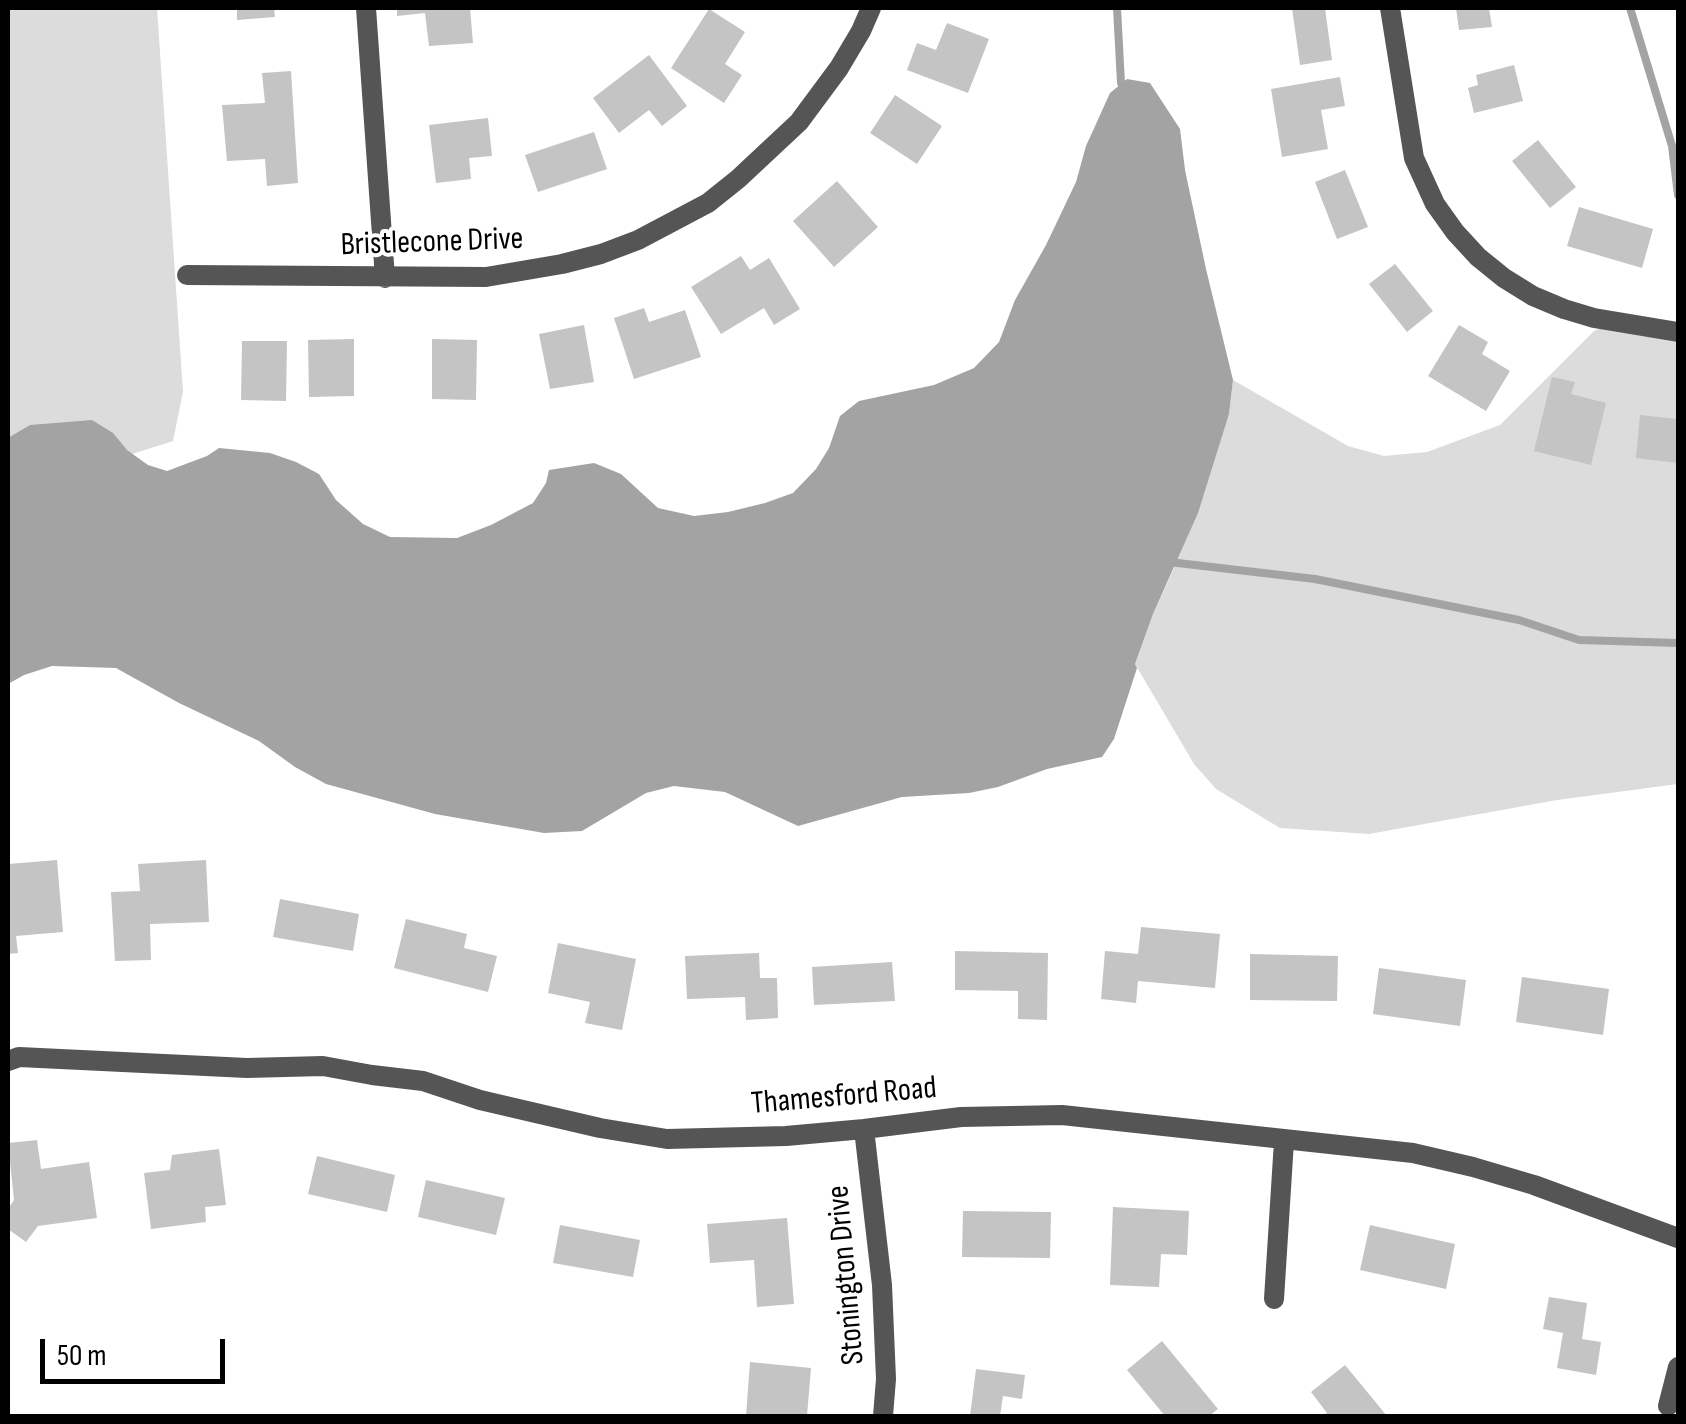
<!DOCTYPE html>
<style>
body{margin:0}
#map{position:relative;width:1686px;height:1424px;overflow:hidden;background:#fff;font-family:"Sofia Sans Condensed",sans-serif}
canvas{display:block}
.frame{position:absolute;inset:0;border:10px solid #000;pointer-events:none}
.scale{position:absolute;left:40px;top:1339px;width:185px;height:45px;box-sizing:border-box;border:5px solid #000;border-top:0;padding-left:12px;font-size:30px;line-height:35px;white-space:nowrap;color:#000;-webkit-text-stroke:8px #fff;paint-order:stroke}
</style>
<div id="map">
<canvas width="1686" height="1424"></canvas>
<div class="frame"></div>
<div class="scale">50 m</div>
</div>
<script>
const ctx = document.querySelector('canvas').getContext('2d');
ctx.lineJoin = 'round';
function paint(path, color) { ctx.fillStyle = color; ctx.fill(path, 'evenodd'); }
const toPath = rows => new Path2D(rows.map(r => 'M' + r).join(''));
function stroke(path, color, width, dash) { ctx.strokeStyle = color; ctx.lineWidth = width; ctx.lineCap = dash ? 'butt' : 'round'; ctx.setLineDash(dash || []); ctx.stroke(path); }
function write(font, color, halo, rows, align = 'center') {
  ctx.font = font + ' "Sofia Sans Condensed",sans-serif'; ctx.lineWidth = 8; ctx.setLineDash([]); ctx.textBaseline = 'middle'; ctx.strokeStyle = halo; ctx.fillStyle = color; for (const [text, x, y, turn = 0] of rows) {
    ctx.save(); ctx.translate(x, y); ctx.rotate((+turn || 0) * Math.PI / 180); ctx.textAlign = isNaN(turn) ? turn : align; if (halo) ctx.strokeText(text, 0, 0); ctx.fillText(text, 0, 0); ctx.restore();
  }
}
paint(toPath([
 [8,8,157,8,183,392,173,441,8,494],
 [1631,315,1678,326,1678,784,1557,800,1369,834,1280,828,1216,789,1194,764,1135,664,1153,614,1176,564,1229,414,1233,380,1348,446,1384,456,1427,452,1500,425,1594,331]
]), '#dcdcdc');
paint(toPath([
 [1127,79,1150,83,1180,129,1185,170,1206,269,1233,380,1229,414,1198,513,1153,614,1135,664,1137,668,1114,739,1102,757,1047,769,998,787,969,793,902,797,798,826,725,792,674,786,646,793,582,831,544,833,435,814,326,784,295,767,259,741,179,703,116,668,52,666,24,675,8,684,8,438,30,425,92,420,113,433,127,450,148,465,167,471,207,456,219,448,270,453,296,462,319,474,336,500,363,524,390,537,457,538,491,525,533,503,546,483,549,470,594,463,621,474,658,508,694,516,728,512,765,503,793,493,816,469,829,448,840,416,859,401,934,385,974,368,999,342,1015,300,1046,245,1076,182,1086,146,1110,93]
]), '#a3a3a3');
stroke(toPath([
 [1117,8,1121,83,1125,91],
 [1630,8,1672,146,1678,195],
 [1169,562,1315,579,1519,620,1579,640,1678,643]
]), '#a3a3a3', 8);
paint(toPath([
 [237,8,274,8,275,17,237,20],
 [397,8,470,8,473,43,429,46,425,13,397,16],
 [1292,8,1325,8,1332,60,1300,65],
 [1456,8,1489,8,1492,27,1459,30],
 [709,9,745,32,725,64,742,75,724,103,671,68],
 [947,23,989,39,968,93,907,70,917,43,936,50],
 [649,55,687,106,662,126,649,110,619,133,593,98],
 [1514,65,1523,101,1474,113,1468,88,1478,85,1476,75],
 [291,71,298,183,267,186,265,159,227,161,222,105,265,103,262,73],
 [1340,77,1345,106,1321,110,1328,149,1282,157,1271,89],
 [895,95,942,126,917,164,870,133],
 [488,118,492,156,469,158,471,179,436,183,429,125],
 [594,132,607,169,538,192,525,155],
 [1538,140,1576,187,1550,208,1512,161],
 [1345,170,1368,227,1337,239,1315,182],
 [837,181,878,227,834,267,793,221],
 [1579,207,1653,229,1642,268,1567,246],
 [741,256,750,270,769,258,800,309,774,325,764,308,721,334,691,287],
 [1395,264,1433,311,1407,332,1369,284],
 [644,308,649,322,685,310,701,357,634,379,614,318],
 [584,325,594,382,550,389,539,334],
 [1459,325,1488,342,1482,354,1510,371,1486,411,1428,376],
 [354,339,354,396,309,397,308,340],
 [432,339,477,340,476,400,432,399],
 [242,341,287,341,286,401,241,400],
 [1552,377,1575,382,1571,394,1606,403,1591,465,1534,451],
 [1640,415,1678,419,1678,463,1636,458],
 [57,860,63,932,16,936,18,953,8,954,8,864],
 [206,860,209,922,150,924,151,960,115,961,111,892,140,891,138,864],
 [280,899,359,914,353,951,273,937],
 [406,919,467,934,464,948,497,956,488,992,394,968],
 [1141,927,1220,934,1215,988,1138,981,1136,1003,1101,999,1105,951,1138,954],
 [558,943,636,959,622,1030,585,1023,590,1002,548,993],
 [955,951,1048,953,1047,1020,1018,1019,1018,991,955,990],
 [759,953,760,978,777,978,778,1018,746,1020,745,997,687,999,685,956],
 [1250,954,1338,956,1337,1001,1250,1000],
 [892,962,895,1001,814,1005,812,967],
 [1379,968,1466,980,1460,1026,1373,1014],
 [1522,977,1609,989,1603,1035,1516,1022],
 [37,1140,41,1169,89,1162,97,1218,38,1226,26,1242,8,1229,8,1209,14,1200,8,1143],
 [219,1149,226,1205,205,1207,206,1222,151,1229,144,1173,170,1170,172,1155],
 [317,1156,395,1175,387,1212,308,1194],
 [426,1180,505,1198,496,1235,418,1217],
 [1113,1207,1189,1211,1187,1255,1161,1254,1159,1287,1110,1285],
 [963,1211,1051,1212,1050,1258,962,1257],
 [787,1218,794,1304,757,1307,754,1260,710,1263,707,1224],
 [560,1225,640,1240,633,1277,553,1263],
 [1370,1225,1455,1244,1446,1289,1360,1270],
 [1549,1297,1587,1303,1582,1339,1601,1342,1596,1375,1557,1368,1563,1333,1543,1329],
 [1162,1341,1218,1409,1209,1416,1165,1416,1127,1370],
 [750,1362,811,1368,807,1416,746,1416],
 [1345,1365,1387,1416,1322,1416,1327,1413,1311,1392],
 [976,1369,1025,1375,1022,1399,1003,1396,1000,1416,970,1416]
]), '#c4c4c4');
stroke(toPath([
 [366,8,385,278],
 [1390,8,1414,158,1435,204,1455,232,1478,257,1504,278,1533,296,1564,309,1594,318,1678,332],
 [187,275,486,277,562,264,601,254,638,240,708,203,738,179,799,122,839,68,861,31,871,8],
 [8,1061,19,1057,247,1068,323,1066,372,1075,423,1081,480,1100,600,1128,667,1139,786,1136,864,1129,961,1117,1062,1115,1413,1153,1473,1167,1534,1185,1678,1238],
 [864,1129,882,1285,886,1379,883,1416],
 [1274,1299,1284,1141],
 [1668,1406,1678,1367]
]), '#555', 20);
write('32px', '#000', '#fff', [
 ["Bristlecone Drive",432,243,-2],
 ["Thamesford Road",844,1097,-5],
 ["Stonington Drive",847,1275,-95]
]);
</script>
